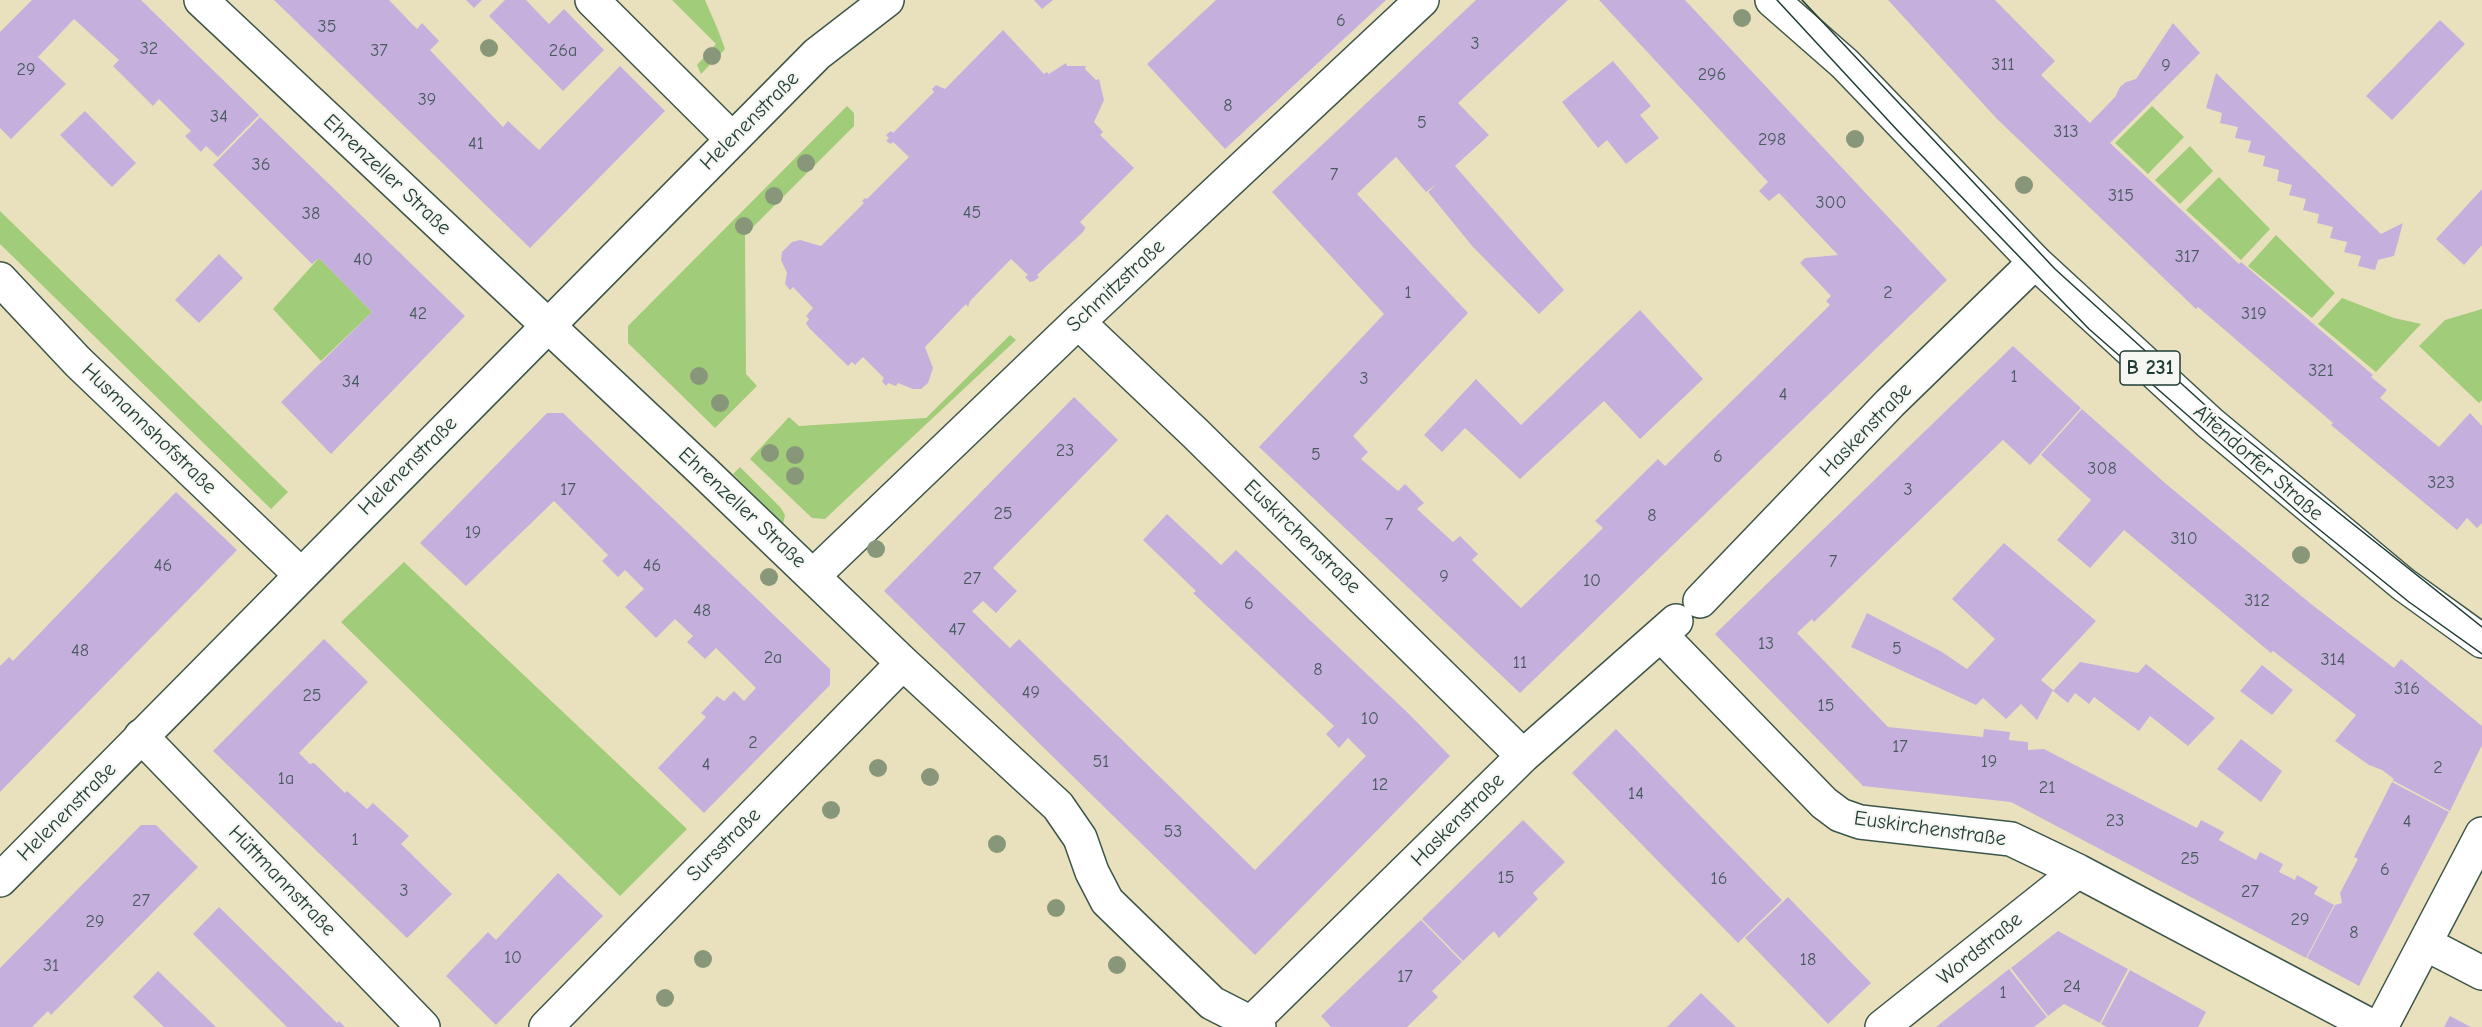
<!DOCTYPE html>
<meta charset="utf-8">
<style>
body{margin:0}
canvas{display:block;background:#e9e1bd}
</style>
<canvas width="2482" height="1027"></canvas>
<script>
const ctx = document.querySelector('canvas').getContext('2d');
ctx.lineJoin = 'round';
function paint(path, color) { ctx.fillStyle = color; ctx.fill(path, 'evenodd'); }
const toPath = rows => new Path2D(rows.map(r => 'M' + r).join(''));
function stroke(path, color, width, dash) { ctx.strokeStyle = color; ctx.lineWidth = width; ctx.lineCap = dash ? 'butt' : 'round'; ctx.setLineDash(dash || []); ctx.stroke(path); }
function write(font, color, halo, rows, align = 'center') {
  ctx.font = font + ' "Comic Neue",sans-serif'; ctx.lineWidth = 4.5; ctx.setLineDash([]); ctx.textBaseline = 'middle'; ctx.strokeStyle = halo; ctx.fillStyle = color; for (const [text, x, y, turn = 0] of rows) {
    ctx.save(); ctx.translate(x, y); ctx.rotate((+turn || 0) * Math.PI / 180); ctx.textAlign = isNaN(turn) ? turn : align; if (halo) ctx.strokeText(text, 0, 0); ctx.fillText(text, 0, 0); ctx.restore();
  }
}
paint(toPath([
 [672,0,705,0,718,30,725,49,701,74,697,65,716,44],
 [847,106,854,113,854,126,745,235,746,374,757,386,715,428,628,343,628,326],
 [2152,106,2184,137,2148,174,2115,143],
 [2190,146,2213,171,2180,204,2155,180],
 [2219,177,2270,229,2241,260,2186,210],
 [0,211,288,492,271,509,0,244],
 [2276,235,2335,293,2312,318,2248,266],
 [319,258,372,312,321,361,273,309],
 [2342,298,2394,318,2421,324,2376,372,2318,324],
 [2482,309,2482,400,2479,403,2419,346,2445,320],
 [1010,335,1016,340,825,519,812,518,750,459,789,417,799,426,926,418],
 [740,467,781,508,785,515,783,524,733,474],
 [404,562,687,829,620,896,341,622]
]), '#a1cc79');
paint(toPath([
 [32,0,141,0,259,115,218,157,206,146,201,152,185,136,191,131,159,99,153,106,113,66,119,60,74,19,38,57,66,84,11,139,0,128,0,32],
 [274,0,389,0,417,29,422,23,439,41,430,50,503,127,508,121,539,150,620,66,665,111,530,248],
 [466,0,482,0,474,8],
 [505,0,526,0,549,24,564,9,604,50,563,91,489,16],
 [1034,0,1053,0,1042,9],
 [1216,0,1386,0,1225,149,1147,64],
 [1476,0,1568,0,1458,103,1489,135,1455,166,1564,290,1539,314,1473,247,1428,192,1438,183,1426,192,1396,157,1357,194,1468,313,1353,436,1368,452,1361,459,1398,491,1405,484,1424,503,1417,509,1453,542,1460,536,1478,554,1472,560,1521,608,1603,528,1595,521,1658,459,1665,466,1830,305,1826,301,1831,296,1800,263,1805,258,1838,255,1779,193,1769,201,1759,191,1768,182,1599,0,1685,0,1947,280,1520,693,1259,447,1384,314,1272,192],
 [1888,0,1995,0,2055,61,2041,75,2090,123,2115,97,2120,87,2126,82,2136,79,2173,23,2200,53,2110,143,2239,264,2241,262,2373,375,2371,377,2387,390,2380,398,2439,447,2470,413,2482,426,2482,523,2477,528,2467,518,2457,530,2331,425,2333,423,2198,307,2196,309,1997,119],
 [2440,20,2465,44,2392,120,2366,96],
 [1003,30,1044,74,1047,72,1049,74,1066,63,1067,66,1086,66,1085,69,1096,80,1099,79,1104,100,1094,122,1103,132,1100,135,1134,168,1080,222,1085,227,1084,231,1037,275,1039,277,1034,281,1030,282,1025,277,1028,275,1011,259,970,301,968,307,966,304,925,347,933,368,928,383,921,389,913,389,898,383,896,386,888,383,886,386,882,381,884,378,863,357,855,365,852,362,848,366,809,328,806,323,809,319,806,316,813,308,793,287,790,290,785,284,787,273,781,260,782,252,792,242,800,240,821,246,864,203,862,201,865,198,867,199,909,157,893,142,891,144,886,141,889,138,886,135,891,131,893,133,934,92,932,89,936,85,945,89],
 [1613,61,1651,106,1640,115,1659,138,1626,164,1607,140,1598,148,1562,102],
 [2216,73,2381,234,2403,223,2394,256,2378,260,2375,270,2358,266,2361,256,2344,252,2347,242,2330,238,2333,227,2317,223,2319,214,2303,210,2306,199,2289,195,2292,185,2277,181,2279,170,2263,166,2265,156,2248,152,2251,141,2235,138,2238,127,2220,123,2222,113,2206,108],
 [85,111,136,163,112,187,60,135],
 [260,117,465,316,331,454,281,402,372,312,319,258,312,264,213,165],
 [2482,189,2482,245,2464,265,2436,239],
 [219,254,243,278,199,323,175,300],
 [1640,310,1703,379,1640,439,1604,401,1520,479,1465,428,1442,452,1424,435,1476,379,1521,425],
 [2013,346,2081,408,2030,465,2003,440,1814,622,1812,619,1797,633,1888,727,1983,737,1984,729,2010,732,2009,740,2028,742,2028,750,2044,749,2197,828,2201,820,2224,832,2219,840,2256,860,2260,852,2283,864,2279,872,2295,880,2297,875,2318,887,2314,894,2334,905,2306,958,2011,802,1863,786,1715,634],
 [1074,397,1118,440,993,568,1017,591,996,613,983,601,972,611,1010,648,1019,639,1255,870,1366,756,1348,738,1339,748,1326,734,1334,726,1193,593,1196,591,1143,540,1167,514,1221,565,1236,550,1409,714,1450,756,1255,955,884,591],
 [2082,409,2165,483,2311,604,2394,668,2401,659,2482,726,2482,745,2450,811,2392,780,2394,779,2382,770,2369,765,2335,741,2356,715,2273,651,2271,653,2124,530,2090,568,2057,540,2091,500,2041,455],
 [547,413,563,413,830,669,830,685,704,813,658,768,706,717,701,713,717,696,724,701,734,691,744,701,756,688,716,648,705,659,687,642,693,636,675,619,656,638,625,607,644,589,625,570,618,577,602,561,608,555,554,501,466,586,420,543],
 [176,492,237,550,0,792,0,666,9,657,13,661],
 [2004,543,2096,621,2041,680,2053,690,2037,720,2021,704,2006,719,1983,698,1976,705,1851,647,1867,613,1942,652,1967,669,1995,639,1952,599],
 [324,639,368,682,299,753,310,764,314,763,345,793,347,791,367,809,373,803,409,836,401,844,452,894,407,938,213,751],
 [2080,662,2138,673,2146,664,2215,718,2188,746,2150,716,2139,731,2094,697,2089,704,2075,693,2068,703,2053,691],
 [2262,665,2293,690,2272,715,2240,691],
 [1616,729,1782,900,1738,943,1572,773],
 [2241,739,2282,771,2261,802,2217,769],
 [2392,782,2449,812,2359,986,2307,958,2335,905,2342,903,2340,893,2358,859,2354,857],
 [1523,820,1565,862,1533,893,1538,899,1499,938,1494,931,1463,961,1422,919],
 [141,825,156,825,198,867,51,1015,48,1011,32,1027,0,1027,0,968],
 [558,873,603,916,496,1025,446,976,488,932,496,940],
 [1788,897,1871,983,1828,1024,1745,938],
 [219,907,337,1023,339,1021,345,1027,287,1027,193,934],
 [1421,920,1462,962,1432,991,1438,997,1407,1027,1331,1027,1321,1016],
 [2058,931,2128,969,2100,1023,2064,1004,2048,1016,2011,968],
 [2009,969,2047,1017,2034,1027,1936,1027],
 [2130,970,2206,1012,2198,1027,2107,1027,2101,1024],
 [158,971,216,1027,164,1027,133,997],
 [1701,993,1736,1027,1667,1027],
 [2450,1016,2471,1027,2444,1027]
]), '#c5b0dd');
const minor = toPath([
 [201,0,705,473,903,663,1058,806,1080,838,1092,872,1107,901,1212,1003,1259,1027],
 [592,0,732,139],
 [0,279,78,362,301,575],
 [1078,322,1196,434,1523,756],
 [813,576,1078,322,1422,0],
 [1700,601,1890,403,2035,262],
 [1661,635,1824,803,1840,815,1860,822,2011,839,2078,871,2373,1027],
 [141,736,423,1027],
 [2426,944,2482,973],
 [546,1027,903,663],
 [1247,1027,1523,756,1676,621],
 [1882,1027,2078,871],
 [2381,1027,2482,834]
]);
const major = toPath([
 [1772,0,1845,64,2035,262,2210,423,2403,584,2482,641],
 [0,880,817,54,887,0]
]);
stroke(minor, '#3d5649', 36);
stroke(major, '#3d5649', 36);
stroke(minor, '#fff', 33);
stroke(major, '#fff', 33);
stroke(toPath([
 [1777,0,1898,131,2089,329,2305,518,2409,602,2482,654],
 [1802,0,2055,269,2216,415,2482,627]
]), '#1f3d34', 1.5);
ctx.fillStyle = '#889779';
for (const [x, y] of [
 [1742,18],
 [489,48],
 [712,56],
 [1855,139],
 [806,163],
 [2024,185],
 [774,196],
 [744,226],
 [699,376],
 [720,403],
 [770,453],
 [795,455],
 [795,476],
 [876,549],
 [2301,555],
 [769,577],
 [878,768],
 [930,777],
 [831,810],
 [997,844],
 [1056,908],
 [703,959],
 [1117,965],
 [665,998]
]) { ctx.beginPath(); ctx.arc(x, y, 9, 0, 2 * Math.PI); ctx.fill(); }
write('18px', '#485a5e', null, [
 ["6",1341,21],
 ["35",327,27],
 ["3",1475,44],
 ["32",149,49],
 ["37",379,51],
 ["26a",563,51],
 ["311",2003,65],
 ["9",2166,66],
 ["29",26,70],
 ["296",1712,75],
 ["39",427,100],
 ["8",1228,106],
 ["34",219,117],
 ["5",1422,123],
 ["313",2066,132],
 ["298",1772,140],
 ["41",476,144],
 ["36",261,165],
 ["7",1334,175],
 ["315",2121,196],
 ["300",1831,203],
 ["45",972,213],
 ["38",311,214],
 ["317",2187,257],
 ["40",363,260],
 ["1",1408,293],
 ["2",1888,293],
 ["42",418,314],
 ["319",2254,314],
 ["321",2321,371],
 ["1",2014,377],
 ["3",1364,379],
 ["34",351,382],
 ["4",1783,395],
 ["23",1065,451],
 ["5",1316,455],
 ["6",1718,457],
 ["308",2102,469],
 ["323",2441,483],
 ["17",568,490],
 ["3",1908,490],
 ["25",1003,514],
 ["8",1652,516],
 ["7",1389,525],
 ["19",473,533],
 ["310",2184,539],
 ["7",1833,562],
 ["46",163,566],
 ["46",652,566],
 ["9",1444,577],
 ["27",972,579],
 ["10",1592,581],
 ["312",2257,601],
 ["6",1249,604],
 ["48",702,611],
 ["47",957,630],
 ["13",1766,644],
 ["5",1897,649],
 ["48",80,651],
 ["2a",773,658],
 ["314",2333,660],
 ["11",1520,663],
 ["8",1318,670],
 ["316",2407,689],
 ["49",1031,693],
 ["25",312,696],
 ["15",1826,706],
 ["10",1370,719],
 ["2",753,743],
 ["17",1900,747],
 ["51",1101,762],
 ["19",1989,762],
 ["4",706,765],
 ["2",2438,768],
 ["1a",286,779],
 ["12",1380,785],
 ["21",2047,788],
 ["14",1636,794],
 ["23",2115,821],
 ["4",2407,822],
 ["53",1173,832],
 ["1",355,840],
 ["25",2190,859],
 ["6",2385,870],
 ["15",1506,878],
 ["16",1719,879],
 ["3",404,891],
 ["27",2250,892],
 ["27",141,901],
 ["29",2300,920],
 ["29",95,922],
 ["8",2354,933],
 ["10",513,958],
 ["18",1808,960],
 ["31",51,966],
 ["17",1405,977],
 ["24",2072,987],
 ["1",2003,993]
]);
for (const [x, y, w] of [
 [2150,368,60]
]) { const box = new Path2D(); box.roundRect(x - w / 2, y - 17, w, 34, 4.5); ctx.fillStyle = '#f6f6f2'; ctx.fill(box); stroke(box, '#1f3d34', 1.5); }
write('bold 20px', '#1f3d34', null, [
 ["B 231",2150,368]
]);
write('21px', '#1f3d34', '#f6f6f2', [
 ["Helenenstraße",750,121,-45],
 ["Ehrenzeller Straße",387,175,43],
 ["Schmitzstraße",1116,286,-43],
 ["Husmannshofstraße",149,429,44],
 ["Haskenstraße",1866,430,-46],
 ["Altendorfer Straße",2258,463,41],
 ["Helenenstraße",408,466,-45],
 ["Ehrenzeller Straße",742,508,43],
 ["Euskirchenstraße",1302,537,44],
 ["Helenenstraße",67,812,-45],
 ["Haskenstraße",1458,820,-45],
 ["Euskirchenstraße",1930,829,8],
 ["Sursstraße",724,845,-45],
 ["Hüttmannstraße",282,881,46],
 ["Wordstraße",1980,949,-39]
]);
</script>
